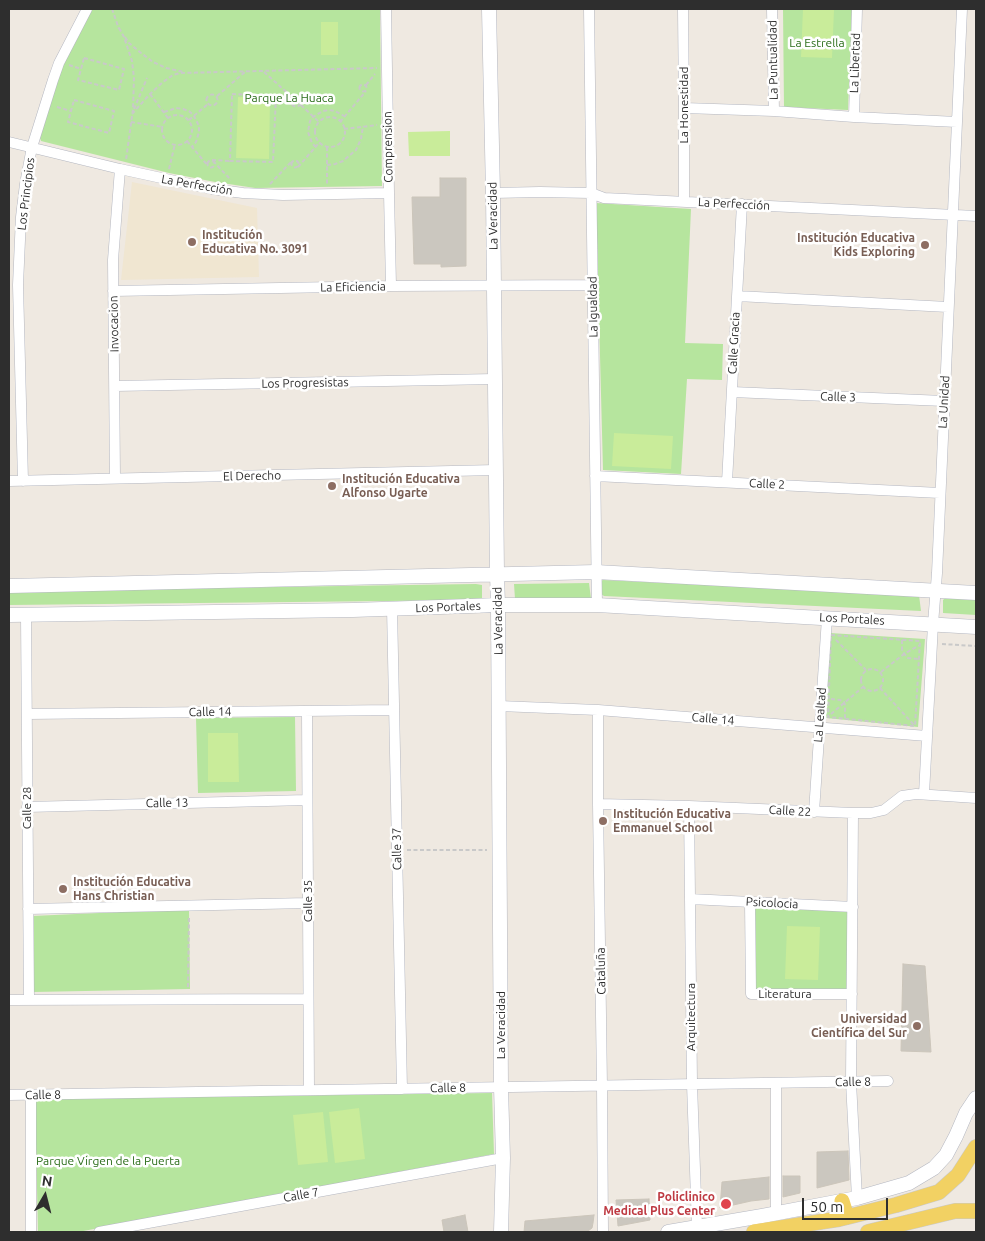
<!DOCTYPE html>
<meta charset="utf-8">
<style>
body{margin:0}
#map{position:relative;width:985px;height:1241px;overflow:hidden;background:#efe9e1;font-family:Ubuntu,sans-serif}
canvas{display:block}
.frame{position:absolute;inset:0;border:10px solid #2e2e2e;pointer-events:none}
.north{position:absolute;left:20px;top:1171px;width:50px;height:50px;-webkit-text-stroke:4px #fff;paint-order:stroke;rotate:8deg;font-size:14px;font-weight:700;line-height:20px;text-align:center;color:#2e2e2e}
.north::after{content:'';display:block;margin:auto;width:18px;height:22px;background:#2e2e2e;clip-path:polygon(50% 0,100% 100%,50% 72%,0 100%)}
.scale{position:absolute;left:802px;top:1198px;width:86px;height:22px;box-sizing:border-box;border:2px solid #2e2e2e;border-top:0;padding-left:6px;font-size:15px;line-height:18px;white-space:nowrap;color:#2e2e2e;-webkit-text-stroke:4px #fff;paint-order:stroke}
</style>
<div id="map">
<canvas width="985" height="1241"></canvas>
<div class="frame"></div>
<div class="north">N</div>
<div class="scale">50 m</div>
</div>
<script>
const ctx = document.querySelector('canvas').getContext('2d');
ctx.lineJoin = 'round';
function paint(path, color) { ctx.fillStyle = color; ctx.fill(path, 'evenodd'); }
const toPath = rows => new Path2D(rows.map(r => 'M' + r).join(''));
function stroke(path, color, width, dash) { ctx.strokeStyle = color; ctx.lineWidth = width; ctx.lineCap = dash ? 'butt' : 'round'; ctx.setLineDash(dash || []); ctx.stroke(path); }
function write(font, color, halo, rows, align = 'center') {
  ctx.font = font + ' Ubuntu,sans-serif'; ctx.lineWidth = 5; ctx.setLineDash([]); ctx.textBaseline = 'middle'; ctx.strokeStyle = halo; ctx.fillStyle = color; for (const [text, x, y, turn = 0] of rows) {
    ctx.save(); ctx.translate(x, y); ctx.rotate((+turn || 0) * Math.PI / 180); ctx.textAlign = isNaN(turn) ? turn : align; if (halo) ctx.strokeText(text, 0, 0); ctx.fillText(text, 0, 0); ctx.restore();
  }
}
paint(toPath([
 [132,182,257,208,259,277,121,280]
]), '#f0e6d1');
paint(toPath([
 [91,9,380,9,382,186,255,188,215,182,169,173,41,141,39,134,66,56],
 [783,9,852,9,848,110,784,107],
 [596,203,691,209,685,343,723,344,722,380,687,379,681,474,603,470],
 [603,580,919,595,921,611,604,596,601,594,599,582],
 [589,583,591,599,515,599,514,584],
 [476,584,482,585,482,600,9,605,9,591],
 [946,597,976,599,976,615,943,613,943,600],
 [830,633,925,639,918,727,826,718],
 [295,717,296,791,198,793,196,718],
 [753,905,849,910,849,991,754,991],
 [189,909,190,989,33,992,32,916],
 [492,1093,494,1154,78,1232,38,1232,35,1099]
]), '#b6e59e');
paint(toPath([
 [803,9,834,9,832,58,801,57],
 [321,22,338,22,338,55,321,55],
 [238,97,270,98,269,159,236,158],
 [450,131,450,156,409,156,408,132],
 [614,433,673,436,671,469,612,466],
 [208,733,238,733,239,782,208,782],
 [787,926,820,927,818,980,785,979],
 [359,1108,365,1159,335,1163,329,1112],
 [323,1112,328,1162,298,1165,293,1115]
]), '#c9ec9a');
const building = toPath([
 [440,178,466,178,466,266,441,267,441,264,414,264,412,197,440,197,440,178],
 [903,964,925,966,931,1052,901,1051,903,964],
 [848,1151,849,1180,817,1188,817,1152,848,1151],
 [783,1176,800,1176,800,1193,783,1197,783,1176],
 [769,1177,769,1199,751,1201,720,1208,722,1182,769,1177],
 [649,1199,650,1220,618,1226,616,1200,649,1199],
 [465,1215,468,1232,444,1232,442,1220,465,1215],
 [594,1215,593,1223,592,1228,588,1231,524,1232,525,1221,594,1215]
]);
paint(building, '#cbc7bf');
stroke(building, '#cbc5ba', 1);
const street = toPath([
 [386,9,389,193,391,286],
 [589,9,597,605],
 [683,9,684,108,684,202],
 [772,9,774,111],
 [684,108,774,111,854,117,957,122],
 [854,117,857,9],
 [9,142,120,169,212,189,243,193,283,195,389,193],
 [493,193,540,192,591,193,604,198,976,216],
 [113,291,391,286,592,285],
 [737,296,948,307],
 [115,386,495,379],
 [732,392,944,401],
 [595,476,940,493],
 [115,478,113,260,120,169],
 [9,481,496,470],
 [23,481,18,285,21,217,25,184,32,147,53,80,59,63,87,9],
 [727,482,742,204],
 [392,608,402,1089],
 [26,615,29,1000],
 [499,706,598,710,927,736],
 [598,710,598,804,602,1086,603,1232],
 [307,711,309,1090],
 [27,714,394,710],
 [924,794,933,624,937,573,962,9],
 [598,804,689,806,853,813,871,813,884,810,902,796,916,794,976,798],
 [689,806,692,1084,697,1227],
 [27,807,307,800],
 [814,812,827,618],
 [853,813,851,1082,857,1198],
 [690,899,853,907],
 [750,902,751,994,852,994],
 [28,909,308,903],
 [9,1000,308,999],
 [9,1095,888,1081],
 [776,1214,776,1083],
 [31,1232,31,1095],
 [99,1232,503,1158]
]);
const secondary = toPath([
 [489,9,493,193,497,574,498,605,501,1087,503,1158,501,1232],
 [9,586,596,572,976,593],
 [9,615,353,610,498,605,597,605,976,627],
 [668,1232,762,1216,857,1198,909,1183,934,1168,946,1155,956,1136,966,1113,976,1098]
]);
const primary = toPath([
 [842,1201,847,1217],
 [754,1232,839,1219,896,1205,939,1192,958,1175,976,1147],
 [868,1232,955,1211,976,1211]
]);
stroke(street, '#b4b7c1', 11);
stroke(secondary, '#b4b7c1', 15);
stroke(primary, '#c9c9c9', 16);
stroke(toPath([
 [112,9,119,29],
 [119,28,124,37,132,61,134,78,133,109,126,160],
 [125,37,129,43,141,53,153,62,166,68,184,72],
 [84,58,124,69,119,90,78,80,84,58],
 [69,65,81,69],
 [264,72,292,97],
 '359.5 88a3.5 3.5 0 1 1 7 0a3.5 3.5 0 1 1-7 0Z',
 [366,85,375,74],
 [150,94,168,118],
 [232,94,276,96,273,162,230,161,232,94],
 '206.5 100a5.5 5.5 0 1 1 11 0a5.5 5.5 0 1 1-11 0Z',
 '290.5 101a5.5 5.5 0 1 1 11 0a5.5 5.5 0 1 1-11 0Z',
 [217,96,245,72],
 [74,100,114,111,109,133,68,122,74,100],
 [301,105,319,122],
 [57,107,71,111],
 [134,109,147,78],
 [164,112,176,108,183,109,189,111,194,116,199,126,199,132,196,142,192,147],
 [132,114,150,94,163,82,173,75,180,73,377,68],
 '162 130a15 15 0 1 1 30 0a15 15 0 1 1-30 0Z',
 '315 132a15 15 0 1 1 30 0a15 15 0 1 1-30 0Z',
 [189,120,208,104],
 [131,122,163,127],
 [340,122,366,91],
 [344,129,377,125],
 [187,141,208,166],
 [316,147,312,143,308,132,310,121,313,117,323,111,329,110,335,111,344,116],
 [327,147,327,184],
 [212,160,230,161],
 '291.5 164a3.5 3.5 0 1 1 7 0a3.5 3.5 0 1 1-7 0Z',
 '207.5 164a3.5 3.5 0 1 1 7 0a3.5 3.5 0 1 1-7 0Z',
 [213,161,231,180],
 [327,165,335,164,343,161,356,150,361,139,363,126],
 [298,167,319,143],
 [169,169,175,144],
 [270,184,292,161],
 [831,635,920,641,915,726,828,717,831,635],
 [836,640,866,670],
 [902,640,902,651,908,658,919,659],
 [942,644,976,646],
 '861 680a11 11 0 1 1 22 0a11 11 0 1 1-22 0Z',
 [881,672,904,654,920,645],
 [880,688,914,725],
 [831,699,840,700,844,702,845,705,845,719],
 [831,714,863,687],
 [407,850,487,850],
 [188,987,189,916]
]), '#c9c9c9', 2, [4, 2.5]);
stroke(street, '#fff', 10);
stroke(secondary, '#fff', 14);
stroke(primary, '#f2d163', 15);
for (const [x, y, r, color] of [
 [192,242,5,"#8d6e63"],
 [925,245,5,"#8d6e63"],
 [332,486,5,"#8d6e63"],
 [603,821,5,"#8d6e63"],
 [63,889,5,"#8d6e63"],
 [917,1026,5,"#8d6e63"],
 [726,1204,6,"#e0444e"]
]) { const dot = new Path2D(); dot.arc(x, y, r, 0, 2 * Math.PI); ctx.fillStyle = color; ctx.fill(dot); stroke(dot, '#fff', 2); }
write('12px', '#2c6e1b', '#fff', [
 ["La Estrella",817,43],
 ["Parque La Huaca",289,98],
 ["Parque Virgen de la Puerta",108,1161]
]);
write('12px', '#2e2e2e', '#fff', [
 ["La Puntualidad",773,60,-91],
 ["La Libertad",855,63,-88],
 ["La Honestidad",684,105,-90],
 ["Comprension",388,147,-91],
 ["La Perfección",197,185,10],
 ["Los Principios",26,194,-83],
 ["La Perfección",734,204,3],
 ["La Veracidad",493,216,-91],
 ["La Eficiencia",353,287,-1],
 ["La Igualdad",593,307,-91],
 ["Invocacion",114,324,-91],
 ["Calle Gracia",734,343,-87],
 ["Los Progresistas",305,383,-1],
 ["Calle 3",838,397,2],
 ["La Unidad",944,402,-87],
 ["El Derecho",252,476,-1],
 ["Calle 2",767,484,3],
 ["Los Portales",448,607,-2],
 ["Los Portales",852,619,3],
 ["La Veracidad",498,621,-91],
 ["Calle 14",210,712,-1],
 ["La Lealtad",820,715,-86],
 ["Calle 14",713,719,5],
 ["Calle 13",167,803,-1],
 ["Calle 28",27,808,-90],
 ["Calle 22",790,811,3],
 ["Calle 37",397,849,-91],
 ["Calle 35",308,901,-90],
 ["Psicolocia",772,903,3],
 ["Cataluña",601,971,-91],
 ["Literatura",785,994],
 ["Arquitectura",691,1017,-90],
 ["La Veracidad",501,1025,-90],
 ["Calle 8",853,1082,-1],
 ["Calle 8",448,1088,-1],
 ["Calle 8",43,1095,-1],
 ["Calle 7",301,1195,-10]
]);
write('bold 12px', '#785e54', '#fff', [
 ["Institución",202,235],
 ["Educativa No. 3091",202,249],
 ["Institución Educativa",915,238,"right"],
 ["Kids Exploring",915,252,"right"],
 ["Institución Educativa",342,479],
 ["Alfonso Ugarte",342,493],
 ["Institución Educativa",613,814],
 ["Emmanuel School",613,828],
 ["Institución Educativa",73,882],
 ["Hans Christian",73,896],
 ["Universidad",907,1019,"right"],
 ["Científica del Sur",907,1033,"right"]
], 'left');
write('bold 12px', '#be3a42', '#fff', [
 ["Policlinico",715,1197],
 ["Medical Plus Center",715,1211]
], 'right');
</script>
